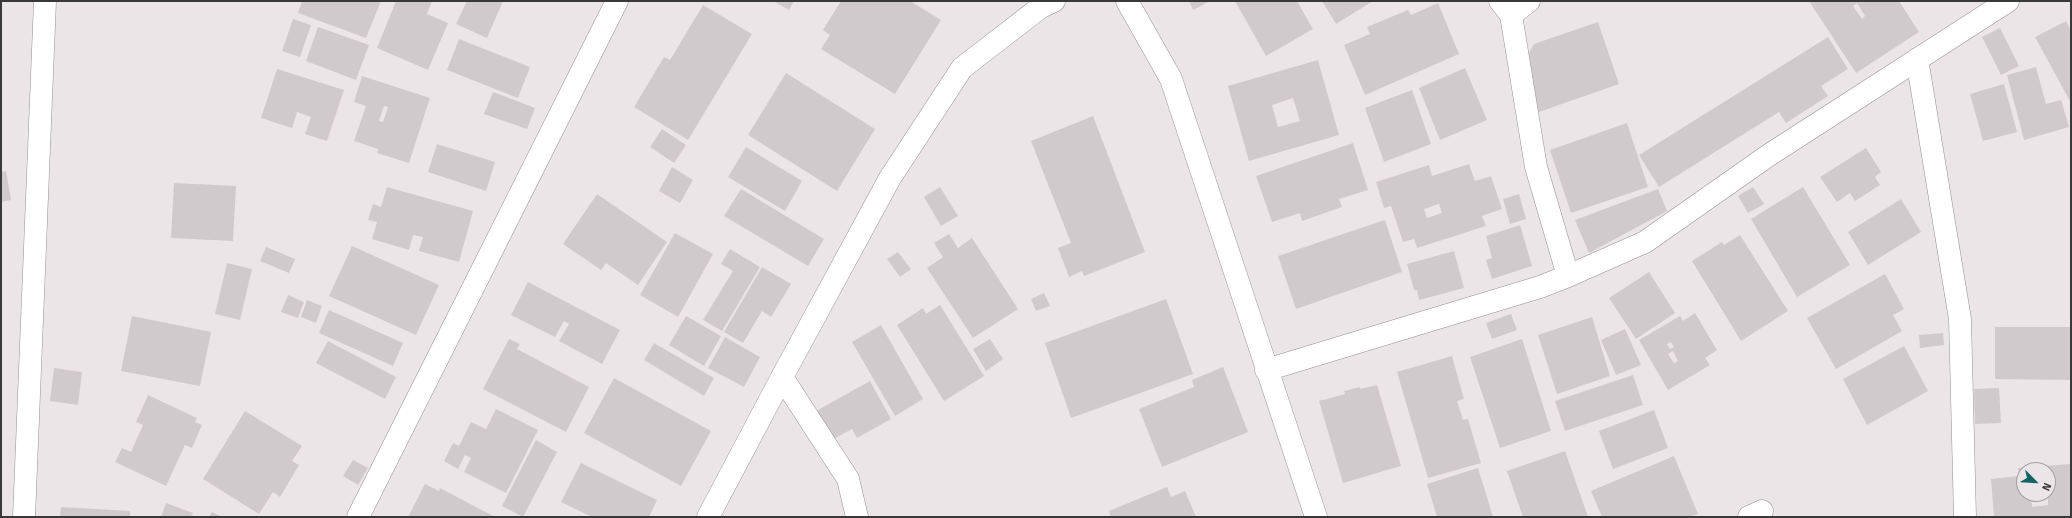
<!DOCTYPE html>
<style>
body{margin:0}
#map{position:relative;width:2072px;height:518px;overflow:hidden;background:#ece5e8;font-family:"Fira Sans",sans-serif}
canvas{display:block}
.frame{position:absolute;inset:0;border:2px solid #3a3839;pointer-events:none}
.north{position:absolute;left:2016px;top:462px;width:40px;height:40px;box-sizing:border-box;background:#ece5e8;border:1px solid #a5a0a2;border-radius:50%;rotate:114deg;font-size:11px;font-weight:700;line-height:16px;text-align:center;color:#3a3839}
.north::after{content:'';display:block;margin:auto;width:14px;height:18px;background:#126266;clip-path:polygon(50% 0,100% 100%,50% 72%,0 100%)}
</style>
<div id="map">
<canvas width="2072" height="518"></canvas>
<div class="frame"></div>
<div class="north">N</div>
</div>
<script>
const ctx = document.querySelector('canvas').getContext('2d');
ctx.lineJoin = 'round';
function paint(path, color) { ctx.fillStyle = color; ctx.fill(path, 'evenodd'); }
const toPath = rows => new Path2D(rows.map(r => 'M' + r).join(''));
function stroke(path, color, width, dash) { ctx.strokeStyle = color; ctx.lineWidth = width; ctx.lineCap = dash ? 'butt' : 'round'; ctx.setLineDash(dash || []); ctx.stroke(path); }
paint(toPath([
 [302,1,381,1,366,38,298,13],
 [396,1,432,1,427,14,448,23,428,70,377,48],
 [467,1,503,1,487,38,456,24],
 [773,1,794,1,789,10],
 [841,1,910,1,941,20,895,94,821,49,830,35,823,30],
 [1189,1,1210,1,1193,10],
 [1235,1,1297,1,1313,29,1266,56],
 [1322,1,1373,1,1336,24],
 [1809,1,1899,1,1919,32,1856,73],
 [1857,3,1865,16,1862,19,1853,6],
 [1438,3,1459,54,1365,95,1344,45,1370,34,1367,27,1408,10,1411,15],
 [703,5,752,34,688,140,634,107,664,57,670,60],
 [293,19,311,25,300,57,282,51],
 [2066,21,2071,31,2071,103,2035,37],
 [1598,22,1619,84,1539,112,1523,63,1534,44],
 [318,27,369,45,356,80,306,61],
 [2000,28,2019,66,2001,75,1982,37],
 [1828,37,1848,69,1821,86,1828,96,1786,123,1779,112,1659,187,1639,155],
 [459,39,530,67,518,98,447,70],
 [1318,60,1339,135,1249,161,1228,86],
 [1293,98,1300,121,1278,127,1272,105],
 [2036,67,2046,104,2061,100,2069,127,2024,140,2007,75],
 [1465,68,1487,120,1440,140,1419,88],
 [277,69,344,90,327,141,305,134,311,117,297,112,292,128,261,118],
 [786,73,875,129,837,191,748,135],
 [362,76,430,98,409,163,377,153,378,149,354,141,366,106,354,102],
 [384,106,388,107,383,122,379,121],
 [2004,84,2017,132,1983,141,1970,94],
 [1412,90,1431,144,1384,162,1365,108],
 [493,92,535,108,527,129,484,114],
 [1093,116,1145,252,1084,276,1082,271,1069,277,1058,248,1071,243,1031,141],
 [1627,123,1648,187,1571,213,1550,150],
 [662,129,686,145,674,163,650,147],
 [1353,143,1368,190,1339,199,1342,207,1302,221,1300,213,1272,222,1256,176],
 [437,144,495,162,486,191,428,172],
 [746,147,802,181,785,211,728,177],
 [1866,148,1881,172,1875,177,1880,185,1855,201,1850,193,1837,202,1820,177],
 [1469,164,1475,181,1491,176,1502,209,1482,216,1486,226,1417,248,1414,239,1403,242,1391,206,1384,208,1376,182,1429,165,1432,176],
 [1439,204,1442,213,1427,218,1424,209],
 [672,167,693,180,680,203,659,191],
 [6,171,11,200,1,202,1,172],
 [174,183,236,186,233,241,171,238],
 [387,187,473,211,459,262,419,251,423,237,413,235,409,250,372,239,377,222,368,220,373,204,381,207],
 [940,187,958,216,941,226,924,197],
 [1753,187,1764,204,1748,213,1738,196],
 [1803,187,1850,265,1797,297,1751,219],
 [741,189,824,239,808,266,724,216],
 [1658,189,1667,211,1589,253,1575,220],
 [597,194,667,242,638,285,606,263,601,270,563,244],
 [1519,194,1526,219,1510,224,1503,199],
 [1901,199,1921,232,1868,265,1848,232],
 [1385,220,1402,272,1296,309,1278,256],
 [1520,225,1532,266,1492,279,1486,260,1492,258,1486,236],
 [675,233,713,254,678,317,640,295],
 [949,234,958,248,972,238,1018,309,973,338,927,268,943,257,934,243],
 [1740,235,1788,311,1741,341,1692,261,1722,242,1724,245],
 [352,246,439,285,416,335,329,296],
 [266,247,295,259,289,273,260,261],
 [730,249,760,267,722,331,703,320,733,271,721,264],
 [1454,251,1464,288,1419,300,1417,290,1414,290,1407,264],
 [898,252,911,269,900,277,887,259],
 [227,263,252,269,240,320,215,314],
 [762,267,791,284,771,317,762,311,743,343,724,332],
 [1649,272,1675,313,1636,339,1609,298],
 [1885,274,1904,309,1893,315,1902,331,1836,369,1807,318],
 [528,282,620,330,602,364,559,341,569,324,564,321,555,337,511,315],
 [1044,293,1050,306,1036,311,1031,299],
 [288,295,304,302,298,318,281,312],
 [1166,299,1193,374,1071,418,1045,343],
 [307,300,322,306,316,323,301,317],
 [940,305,984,376,944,401,897,325,923,308,926,314],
 [329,310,403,343,393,366,319,333],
 [1695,313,1717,350,1705,358,1710,365,1668,390,1639,340,1680,316,1683,321],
 [1671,342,1674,347,1670,349,1667,344],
 [1673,351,1678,361,1674,363,1668,354],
 [1511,314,1517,330,1492,339,1486,323],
 [132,316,211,332,200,386,121,371],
 [686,316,721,336,704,366,669,345],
 [1592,317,1610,376,1557,394,1538,335],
 [881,325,923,399,895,416,852,342],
 [1995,327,2071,327,2071,380,1995,379],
 [1625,329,1641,365,1616,375,1601,340],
 [1943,333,1944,345,1920,348,1919,335],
 [725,337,760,357,744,387,708,368],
 [509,339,520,344,517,349,589,387,566,432,483,389],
 [990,339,1003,359,986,371,973,349],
 [1522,339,1551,431,1500,448,1470,357],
 [328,341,396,377,385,399,316,363],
 [654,343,714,378,704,396,644,360],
 [1904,346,1928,391,1867,425,1843,379],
 [1452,356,1464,399,1457,401,1463,420,1468,419,1481,463,1428,478,1397,372],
 [1223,367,1248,432,1162,467,1139,409,1194,387,1192,380],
 [54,368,82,372,78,405,50,401],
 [1633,375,1643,405,1565,431,1555,401],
 [614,378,711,431,681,486,584,433],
 [870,381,891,419,857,438,852,429,832,440,816,411],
 [1377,385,1401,466,1343,483,1319,401,1345,394,1344,391,1360,387,1360,389],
 [1999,388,2001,423,1975,424,1974,389],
 [148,395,197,418,195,422,202,425,192,448,185,445,166,486,115,462,122,448,131,452,143,425,136,422],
 [496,409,538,430,506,493,464,472,471,458,465,455,458,469,444,461,453,443,459,446,471,422,486,429],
 [1654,410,1668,448,1613,469,1599,431],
 [245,411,302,446,292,461,299,465,280,497,273,492,259,514,203,479],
 [536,440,557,452,523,517,502,506],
 [1565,451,1588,517,1523,517,1507,471],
 [1674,456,1698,514,1690,517,1602,517,1591,491],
 [353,460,368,468,358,485,343,476],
 [581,463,657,500,649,517,592,517,561,502],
 [2071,464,2071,517,1994,517,1991,479,2019,476,2018,468],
 [2024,470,2048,470,2048,505,2032,507,2031,494,2024,494],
 [1478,468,1493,517,1437,517,1427,484],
 [425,484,439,491,440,488,495,517,408,517],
 [1167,487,1171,497,1185,491,1196,517,1111,517,1109,511],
 [166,503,193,513,191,517,161,517],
 [61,507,130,511,130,517,60,517],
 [212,512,222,517,209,517]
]), '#d1cacd');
const street = toPath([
 [1127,1,1171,79,1316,517],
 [1500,1,1511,15,1536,167,1568,276],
 [1511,15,1529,1],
 [1917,59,1960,319,1965,517],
 [1266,370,1540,287,1568,276,1645,242,1769,155,2008,1],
 [782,377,848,479,857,517],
 [24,517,45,1],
 [358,517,617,1],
 [708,517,782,377,890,178,962,68,1041,7,1054,1],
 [1749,517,1762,511]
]);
stroke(street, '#969093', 23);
stroke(street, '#fff', 22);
</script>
